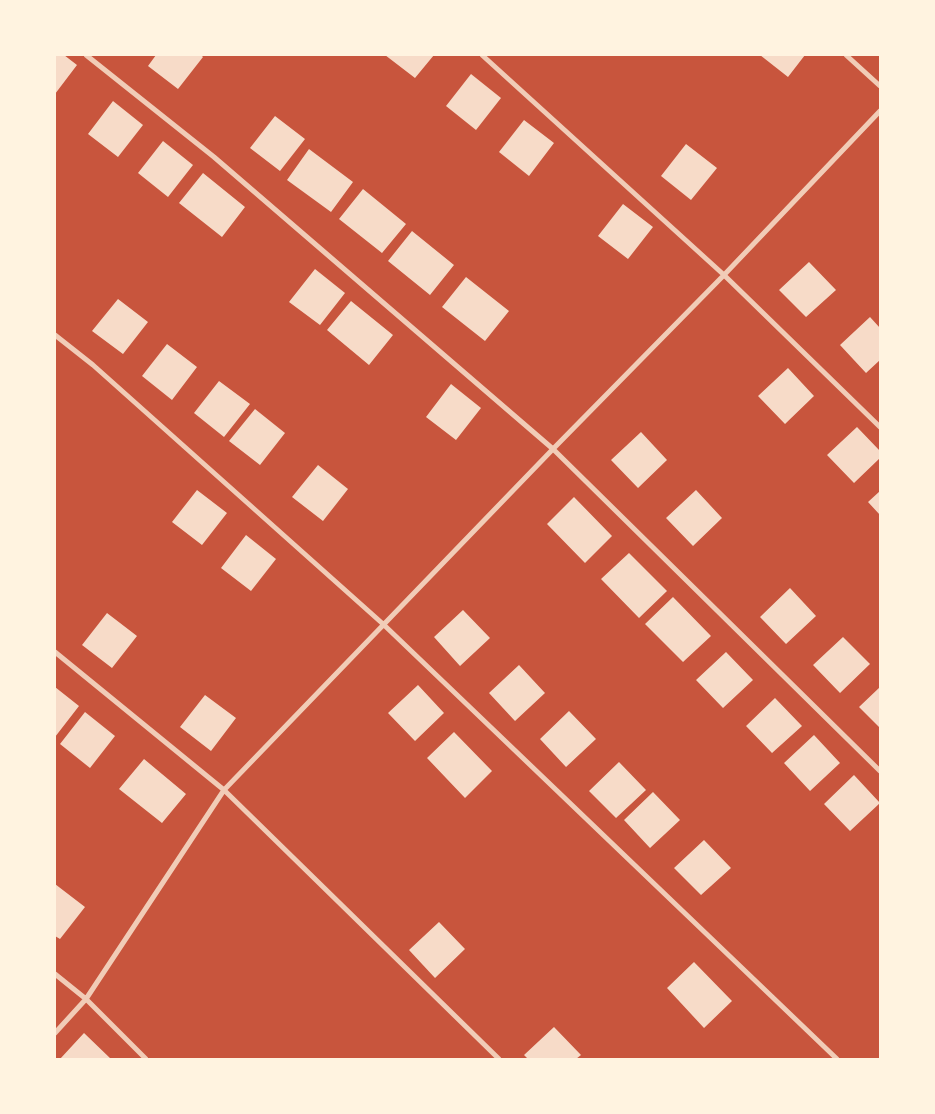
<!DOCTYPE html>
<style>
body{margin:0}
#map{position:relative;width:935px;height:1114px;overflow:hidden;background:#c8553d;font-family:"DejaVu Sans",sans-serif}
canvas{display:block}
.frame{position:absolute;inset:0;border:56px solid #fff3e0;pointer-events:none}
</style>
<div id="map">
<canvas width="935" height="1114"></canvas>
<div class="frame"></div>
</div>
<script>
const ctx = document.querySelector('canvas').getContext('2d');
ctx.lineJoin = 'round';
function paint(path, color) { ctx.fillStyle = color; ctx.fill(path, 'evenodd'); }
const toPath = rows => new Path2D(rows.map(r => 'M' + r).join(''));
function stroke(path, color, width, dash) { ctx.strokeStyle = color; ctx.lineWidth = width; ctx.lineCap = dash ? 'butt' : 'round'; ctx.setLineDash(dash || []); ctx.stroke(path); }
paint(toPath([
 [55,55,64,55,77,65,55,94],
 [156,55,201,55,203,57,178,89,148,66],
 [385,55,434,55,415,78],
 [760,55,805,55,788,77],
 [471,74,501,98,476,130,446,106],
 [113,101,143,125,118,157,88,134],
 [275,116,305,139,280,171,250,148],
 [524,120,554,143,529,176,499,152],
 [163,141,193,165,168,197,138,173],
 [686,144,717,168,691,200,661,176],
 [309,149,353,182,331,212,287,180],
 [203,173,245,207,222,237,179,203],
 [363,189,406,224,382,253,339,219],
 [623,204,653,227,628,259,598,236],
 [412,231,454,265,430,295,388,261],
 [809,262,836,290,806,317,779,290],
 [315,269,345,293,320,325,289,302],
 [466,277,509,311,485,341,442,307],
 [118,299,148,322,123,354,92,331],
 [351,301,393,335,369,365,327,330],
 [870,317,880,328,880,360,866,373,840,345],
 [167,344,197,367,172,400,142,376],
 [788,368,814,396,785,424,758,396],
 [219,381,250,404,224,437,194,413],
 [451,384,481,408,456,440,426,417],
 [255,409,285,433,260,465,229,441],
 [857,427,880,451,880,458,854,483,827,455],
 [641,432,667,460,638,488,611,460],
 [318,465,348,489,323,521,292,497],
 [197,490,227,513,202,545,172,522],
 [696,490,722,518,693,546,666,518],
 [880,491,880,515,868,502],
 [574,497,612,536,585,563,547,524],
 [246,535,276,559,251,591,221,568],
 [629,553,667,591,639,618,601,579],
 [790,588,816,616,786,644,760,617],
 [673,597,711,636,683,662,645,624],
 [463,610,490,638,460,666,434,637],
 [107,613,137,636,112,668,82,645],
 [843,637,870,664,840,693,813,665],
 [726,652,753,680,723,708,696,680],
 [519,665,545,693,515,721,489,693],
 [418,685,444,713,415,741,388,713],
 [55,687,79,706,55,737],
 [880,687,880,728,859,707],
 [205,695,236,718,211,751,180,727],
 [775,698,802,726,772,753,746,726],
 [569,711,596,739,566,767,540,739],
 [85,712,115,736,90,768,60,744],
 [454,732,492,771,465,798,427,758],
 [814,735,840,763,810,791,784,763],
 [144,759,186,794,162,823,119,789],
 [619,762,646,790,616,818,589,791],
 [854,775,880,803,850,831,824,804],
 [653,792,680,820,650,848,624,820],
 [704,840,731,868,701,895,674,868],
 [55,884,85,907,60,939,55,936],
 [439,922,465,949,435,978,409,950],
 [694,962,732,1001,704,1028,667,988],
 [554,1027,581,1055,576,1059,528,1059,524,1055],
 [84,1033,111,1059,60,1059]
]), '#f7dbc8');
stroke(toPath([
 [86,55,214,157,553,449,880,771],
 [482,55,724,275,880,427],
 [846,55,880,86],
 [55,335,93,365,383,624,837,1059],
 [55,652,224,790,499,1059],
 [55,974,86,999,146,1059],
 [55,1033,86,999,224,790,553,449,724,275,880,111]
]), '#f1ccb7', 5);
</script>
